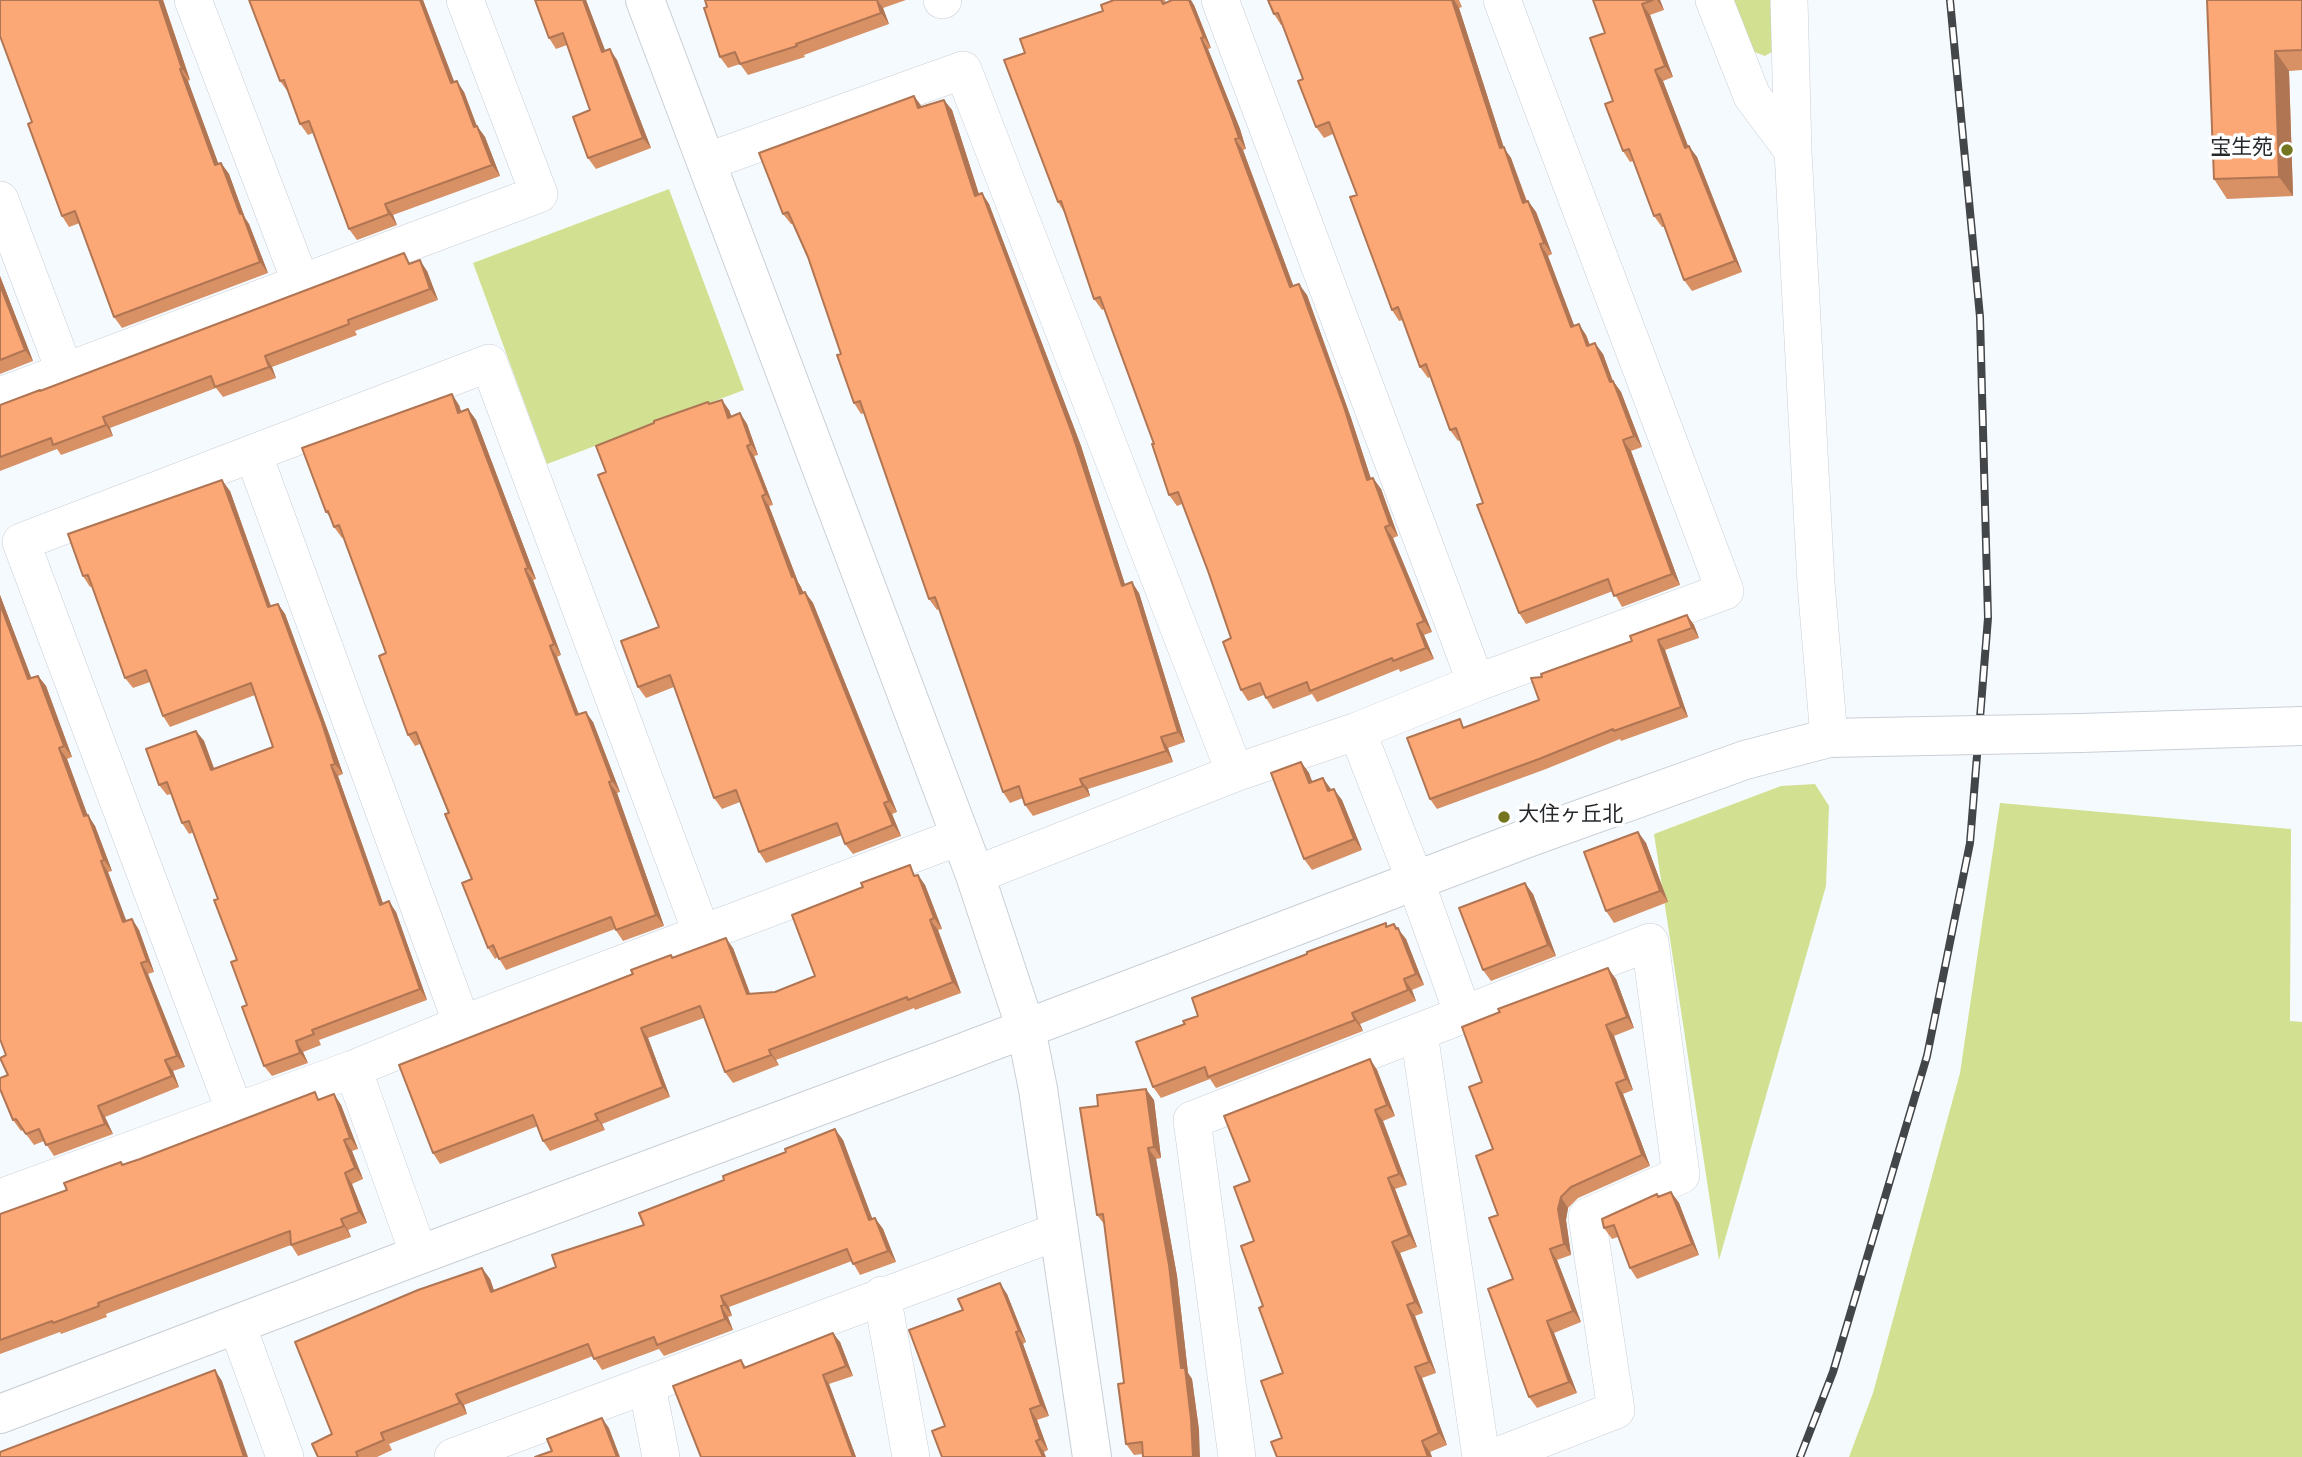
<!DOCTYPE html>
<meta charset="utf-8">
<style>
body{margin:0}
canvas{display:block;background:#f5fafe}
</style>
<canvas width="2302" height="1457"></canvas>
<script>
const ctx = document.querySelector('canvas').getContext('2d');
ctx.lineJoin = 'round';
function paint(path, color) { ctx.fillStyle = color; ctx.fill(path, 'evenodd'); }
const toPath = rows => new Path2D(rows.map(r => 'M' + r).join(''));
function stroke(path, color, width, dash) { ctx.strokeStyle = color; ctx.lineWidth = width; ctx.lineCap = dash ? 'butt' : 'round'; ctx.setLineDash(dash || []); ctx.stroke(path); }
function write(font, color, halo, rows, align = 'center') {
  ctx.font = font + ' Overpass,"Noto Sans JP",sans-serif'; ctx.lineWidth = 7; ctx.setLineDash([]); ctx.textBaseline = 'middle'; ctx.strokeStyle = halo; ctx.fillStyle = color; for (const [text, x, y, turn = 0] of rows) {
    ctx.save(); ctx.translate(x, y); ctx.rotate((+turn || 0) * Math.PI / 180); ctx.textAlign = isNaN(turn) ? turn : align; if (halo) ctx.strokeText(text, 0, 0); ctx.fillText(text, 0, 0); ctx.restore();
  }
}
paint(toPath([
 [1733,0,1773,0,1775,50,1765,56,1752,51],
 [669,189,744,390,547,464,473,263],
 [1815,784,1829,806,1826,886,1719,1260,1654,834,1781,786],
 [2000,803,2291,829,2290,1021,2302,1022,2302,1457,1849,1457,1873,1393,1960,1073]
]), '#d1e191');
const minor = toPath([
 [193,0,301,283],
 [942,0,943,0],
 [1220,0,1476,683],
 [1714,0,1752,96,1793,151],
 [1789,0,1793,151,1816,583,1829,738],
 [706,162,963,70,1235,773],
 [0,200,65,372],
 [0,396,539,194,465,0],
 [253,453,462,1024],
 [1357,731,1415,880,1463,1014],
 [975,875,1235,773,1357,731,1476,683,1725,591,1502,0],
 [1419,1033,1481,1457],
 [353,1069,419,1255],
 [235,1112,21,542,489,363,702,934],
 [0,1198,353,1069,462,1024,961,836],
 [882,1295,911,1457],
 [237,1325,285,1457],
 [647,1386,661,1457],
 [453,1457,1059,1231],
 [1237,1457,1192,1120,1650,942,1681,1175,1587,1217,1616,1410,1495,1457]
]);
const tertiary = toPath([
 [645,0,975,875,1026,1029,1038,1089,1092,1457],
 [2081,733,2302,726],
 [0,1414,419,1255,951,1057,1533,836,1745,760,1829,738,1876,737]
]);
stroke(minor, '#c9cfd6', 38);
stroke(tertiary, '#c9cfd6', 40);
stroke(minor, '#fff', 37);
stroke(tertiary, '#fff', 38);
const rail = toPath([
 [1800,1457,1833,1372,1927,1056,1970,843,1988,618,1980,317,1950,0]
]);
stroke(rail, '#434649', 8);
stroke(rail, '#fff', 5, [16]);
const tertiaryBridge = toPath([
 [1876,737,2081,733]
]);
stroke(tertiaryBridge, '#c9cfd6', 40, []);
stroke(tertiaryBridge, '#fff', 38);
paint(toPath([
 [0,0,163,0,190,80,188,81,218,164,221,163,229,174,245,218,249,224,268,273,122,328,114,317,80,223,69,227,62,216,32,122],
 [423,0,454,82,464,92,477,126,485,137,500,176,393,215,397,225,357,240,349,229,313,133,308,135,300,124,288,92,280,81],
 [586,0,605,51,617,60,651,148,596,169,588,158,590,110,567,45,556,49,549,38],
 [705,0,906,0,883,8,889,24,804,55,805,57,748,75,740,64,728,68,720,57],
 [1114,0,1165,0,1166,3,1194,5,1211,48,1208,49,1240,129,1246,149,1243,150,1293,286,1307,295,1351,418,1371,479,1373,478,1381,489,1398,536,1393,538,1432,632,1424,635,1434,659,1400,672,1399,669,1317,702,1312,694,1273,709,1264,695,1248,701,1241,690,1231,638,1208,571,1182,504,1177,506,1169,495,1154,444,1104,309,1102,310,1094,299,1064,212,1058,202,1025,53,1103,11],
 [1268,0,1459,0,1462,7,1459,8,1504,148,1511,158,1527,201,1528,201,1536,212,1552,254,1548,256,1574,326,1586,335,1590,345,1603,354,1613,381,1621,392,1642,447,1631,451,1680,585,1622,607,1613,591,1526,624,1519,613,1483,503,1460,440,1458,441,1450,430,1430,377,1428,378,1420,367,1403,320,1399,321,1392,310,1357,195,1333,134,1324,138,1316,127,1303,79,1283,25,1281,25,1274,14],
 [1593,0,1660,0,1664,10,1650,15,1673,77,1663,81,1688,146,1697,157,1742,272,1692,291,1684,280,1664,227,1662,227,1654,216,1633,161,1630,162,1623,151,1613,101,1605,33],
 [2207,0,2302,0,2302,70,2289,71,2293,196,2227,199,2214,179],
 [914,96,922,107,944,100,952,110,979,194,982,193,989,204,1081,446,1125,585,1139,593,1185,742,1168,748,1173,762,1088,789,1090,796,1033,816,1025,805,1023,798,1010,803,1003,792,939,609,937,610,929,599,865,413,861,414,854,403,841,354,808,257,793,224,791,224,783,214],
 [411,263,427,271,438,300,355,331,357,335,272,367,276,378,223,397,216,388,110,428,113,436,61,455,57,449,0,471,0,405],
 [0,276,33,361,0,374],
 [708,402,710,404,729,410,731,416,740,413,747,424,758,455,754,456,773,505,769,506,798,582,804,593,805,592,813,603,897,812,892,814,901,836,853,854,845,844,842,835,766,863,759,852,740,802,722,809,714,798,674,687,646,698,638,687,659,627,606,472],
 [459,405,461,411,468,409,476,420,536,579,533,580,561,655,557,657,579,714,593,722,620,792,617,793,664,926,623,941,615,929,506,970,498,957,495,959,488,948,472,879,449,813,420,744,415,746,408,735,386,653,343,538,342,538,334,527,332,520,326,512],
 [230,491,271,606,278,604,285,614,329,734,343,774,338,776,383,903,396,912,427,1000,319,1040,321,1045,303,1052,308,1063,272,1076,264,1066,247,1005,237,960,218,899,194,832,189,834,182,823,171,794,167,795,159,785,196,731,204,741,214,768,273,747,255,695,170,727,163,716,150,682,133,688,125,678,92,586,90,587,83,576],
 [0,595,31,678,38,676,46,686,72,757,67,759,87,815,95,826,112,871,108,872,126,921,132,919,139,930,154,972,148,974,185,1067,173,1071,179,1087,105,1117,113,1134,54,1156,44,1141,34,1145,23,1130,21,1131,13,1120,6,1055,0,1039],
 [1687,615,1694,625,1699,638,1665,650,1688,717,1621,741,1620,739,1546,769,1437,809,1430,799,1465,727,1539,700,1542,677,1632,641],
 [1301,762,1309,773,1312,782,1331,790,1342,800,1362,850,1312,870,1304,859],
 [1638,832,1646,843,1668,902,1614,923,1606,911],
 [918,875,925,885,942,929,938,930,961,993,915,1010,914,1008,776,1060,779,1065,733,1083,725,1072,704,1018,648,1038,670,1097,602,1124,605,1130,550,1151,543,1141,538,1126,440,1164,433,1153,633,974,671,955,673,958,733,948,750,994,775,992,815,976],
 [1533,894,1556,956,1491,981,1483,970],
 [1394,924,1406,939,1424,985,1412,990,1416,1001,1360,1024,1363,1031,1216,1088,1210,1079,1161,1098,1153,1087,1185,1024,1198,1016],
 [1616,979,1634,1028,1614,1036,1633,1090,1623,1094,1650,1166,1578,1198,1568,1208,1566,1220,1571,1255,1557,1260,1581,1322,1554,1333,1577,1393,1537,1408,1529,1397,1513,1279,1498,1215,1493,1149,1482,1082],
 [1370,1059,1377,1070,1395,1116,1383,1121,1407,1185,1395,1189,1417,1247,1400,1253,1423,1313,1415,1316,1436,1373,1422,1378,1447,1445,1430,1452,1432,1457,1277,1457,1282,1438,1283,1373,1263,1306,1254,1241],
 [334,1094,341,1105,358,1149,352,1151,363,1179,352,1184,367,1223,348,1230,351,1237,298,1256,291,1245,106,1314,107,1317,61,1334,60,1332,0,1354,0,1214,67,1190,123,1165],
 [1154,1100,1161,1158,1156,1159,1177,1276,1188,1373,1192,1379,1199,1430,1143,1454,1134,1455,1126,1444,1124,1383,1104,1224,1097,1215],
 [843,1140,872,1219,875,1218,883,1229,896,1262,860,1275,852,1261,729,1307,732,1316,728,1317,733,1330,664,1356,659,1349,602,1370,593,1356,464,1405,467,1414,389,1444,392,1450,377,1457,318,1457,332,1434,482,1268,490,1279,494,1290,556,1267,644,1225],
 [1671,1192,1679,1203,1699,1255,1637,1279,1630,1268,1618,1237,1612,1239,1604,1228,1658,1196],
 [1007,1294,1026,1342,1023,1344,1049,1416,1037,1420,1048,1450,1044,1452,945,1426],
 [840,1342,853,1376,829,1384,856,1457,701,1457,741,1360,746,1367]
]), '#d89065');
paint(toPath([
 [159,0,163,0,190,80,182,69],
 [420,0,423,0,459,94,451,83],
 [583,0,586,0,610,63,602,52],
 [877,0,883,8,889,24,881,13],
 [1189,0,1191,0,1194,5,1211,48,1204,37],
 [1452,0,1454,0,1459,8,1504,148,1511,158,1531,214,1523,203,1500,148],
 [1657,0,1660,0,1664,10],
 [1642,4,1650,15,1673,77,1665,66],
 [1201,38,1208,49,1240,129,1246,149,1239,138],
 [610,49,617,60,651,148,643,138],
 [2275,51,2289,71,2293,196,2279,177],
 [180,69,188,81,223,176,215,165],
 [1655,70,1663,81,1693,159,1685,148],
 [457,81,464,92,481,138,474,127],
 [914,96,922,107,918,108],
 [944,100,952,110,983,207,975,196],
 [477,126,485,137,500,176,492,165],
 [1235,139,1243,150,1298,298,1290,287],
 [1689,146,1697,157,1742,272,1735,261],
 [221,163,229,174,245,218,249,224,268,273,260,262,240,214],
 [982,193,989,204,1081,446,1129,597,1122,586],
 [1528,201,1536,212,1552,254,1544,243],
 [385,204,393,215,397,225,389,214],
 [1540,244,1548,256,1579,338,1571,327],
 [420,260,427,271,438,300,430,289],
 [0,276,33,361,25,350,0,285],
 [1299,284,1307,295,1351,418,1375,491,1367,480],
 [1579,324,1586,335,1594,357,1587,346],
 [1595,343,1603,354,1617,393,1610,382],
 [265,356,272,367,276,378,269,367],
 [1613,381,1621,392,1642,447,1634,436],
 [452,394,459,405,465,424,458,413],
 [722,400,729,410,736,428,728,418],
 [468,409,476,420,536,579,528,568],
 [740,413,747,424,758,455,751,444],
 [103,417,110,428,113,436,106,425],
 [1623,440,1631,451,1680,585,1672,574],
 [747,446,754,456,773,505,766,494],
 [1373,478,1381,489,1398,536,1390,525],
 [222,480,230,491,275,618,268,607],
 [762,496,769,506,798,582,801,587,808,605,800,594,792,577],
 [1385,527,1393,538,1432,632,1424,621],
 [525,569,533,580,561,655,554,644],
 [1132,582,1139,593,1185,742,1178,732],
 [805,592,813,603,897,812,889,801],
 [0,595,36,690,28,679,0,604],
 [278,604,285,614,329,734,343,774,335,764],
 [1687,615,1694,625,1699,638,1692,628],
 [1417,624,1424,635,1434,659,1426,648],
 [1658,640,1665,650,1688,717,1681,707],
 [550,646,557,657,583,726,576,715],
 [38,676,46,686,72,757,64,746],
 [586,712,593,722,620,792,612,781],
 [196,731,204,741,218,780,211,770],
 [1161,737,1168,748,1173,762,1166,751],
 [59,748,67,759,92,827,84,816],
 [1301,762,1309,773,1317,794,1309,783],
 [331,765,338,776,387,915,380,905],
 [1323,778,1331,789,1336,802,1328,791],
 [1080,779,1088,789,1090,796,1083,786],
 [609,782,617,793,664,926,656,915],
 [1334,789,1342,800,1362,850,1354,839],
 [884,803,892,814,901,836,893,825],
 [88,815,95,826,112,871,104,860],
 [1638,832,1646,843,1668,902,1660,891],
 [101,861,108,872,131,933,123,922],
 [918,875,925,885,942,929,934,918],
 [1525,883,1533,894,1556,956,1548,945],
 [389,901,396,912,427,1000,420,989],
 [132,919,139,930,154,972,147,961],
 [930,920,938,930,961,993,953,982],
 [1394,924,1406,939,1424,985,1416,974],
 [726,938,733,948,754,1004,747,994],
 [141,963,148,974,185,1067,177,1056],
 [1608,968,1616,979,1634,1028,1627,1017],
 [1404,979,1412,990,1416,1001,1408,990],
 [1352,1013,1360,1024,1363,1031,1355,1020],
 [1606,1025,1614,1036,1633,1090,1626,1079],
 [641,1028,648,1038,670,1097,663,1087],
 [296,1041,303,1052,308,1063,300,1053],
 [769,1050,776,1060,779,1065,771,1055],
 [1370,1059,1377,1070,1395,1116,1387,1105],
 [165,1060,173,1071,179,1087,172,1076],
 [1616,1083,1623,1094,1650,1166,1642,1155],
 [1146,1089,1154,1100,1161,1158,1154,1147],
 [334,1094,341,1105,358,1149,350,1138],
 [98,1106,105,1117,113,1134,105,1124],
 [1375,1110,1383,1121,1407,1185,1399,1174],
 [595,1114,602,1124,605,1130,598,1120],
 [835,1129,843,1140,877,1231,869,1220],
 [344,1140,352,1151,363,1179,355,1168],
 [1148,1148,1156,1159,1177,1276,1188,1373,1192,1379,1199,1430,1200,1457,1193,1457],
 [345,1173,352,1184,367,1223,359,1212],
 [1388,1178,1395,1189,1417,1247,1409,1235],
 [1671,1192,1679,1203,1699,1255,1692,1244],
 [1561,1197,1568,1208,1566,1220,1571,1255,1564,1244,1558,1209],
 [875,1218,883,1229,896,1262,888,1251],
 [341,1219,348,1230,351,1237,344,1226],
 [1392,1242,1400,1253,1423,1313,1415,1302],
 [1550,1249,1557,1260,1581,1322,1573,1311],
 [482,1268,490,1279,498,1303,491,1292],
 [1000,1283,1007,1294,1026,1342,1019,1331],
 [721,1296,729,1307,732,1316,724,1305],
 [1407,1305,1415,1316,1436,1373,1429,1362],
 [721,1306,728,1317,733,1330,725,1319],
 [1547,1321,1554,1333,1577,1393,1569,1382],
 [1016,1332,1023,1344,1049,1416,1041,1405],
 [833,1333,840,1342,853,1376,846,1366],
 [1415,1367,1422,1378,1447,1445,1439,1433],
 [215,1370,222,1381,248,1457,244,1457],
 [823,1375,829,1384,856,1457,853,1457],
 [456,1394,464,1405,467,1414,460,1403],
 [1030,1409,1037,1420,1048,1450,1040,1439],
 [602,1418,609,1428,620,1457,617,1457],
 [1036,1441,1044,1452,1046,1457,1043,1457],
 [1422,1441,1430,1452,1432,1457,1428,1457]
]), '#b07553');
const building = toPath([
 [0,0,159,0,182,69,180,69,215,165,221,163,240,214,242,213,260,262,114,317,75,211,62,216,28,124,32,122,0,36,0,0],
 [249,0,420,0,451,83,457,81,474,127,477,126,492,165,385,204,389,214,349,229,309,121,300,124,284,80,280,81,249,0],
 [535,0,583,0,602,52,610,49,643,138,588,158,573,117,590,110,563,33,549,38,535,0],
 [705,0,877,0,881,13,796,44,797,46,740,64,735,52,720,57,704,8,707,7,705,0],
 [1114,0,1161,0,1163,4,1172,0,1189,0,1204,37,1201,38,1232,118,1239,138,1235,139,1290,287,1299,284,1344,407,1367,480,1373,478,1390,525,1385,527,1424,621,1417,624,1426,648,1393,661,1392,658,1310,691,1307,682,1266,698,1260,683,1241,690,1223,642,1231,638,1208,571,1178,492,1169,495,1152,444,1154,444,1100,297,1094,299,1061,201,1058,202,1004,60,1025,53,1020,39,1103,11,1101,5,1114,0],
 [1268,0,1452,0,1500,148,1504,147,1523,203,1528,201,1544,243,1540,244,1571,327,1579,324,1587,346,1595,343,1610,382,1613,381,1634,436,1623,440,1672,574,1614,596,1608,579,1519,613,1477,505,1483,503,1456,428,1450,430,1426,364,1420,367,1398,307,1392,310,1350,197,1357,195,1329,122,1316,127,1298,81,1303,79,1278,13,1274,14,1268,0],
 [1593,0,1653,0,1642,4,1665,66,1655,70,1685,148,1689,146,1735,261,1684,280,1660,214,1654,216,1629,149,1623,151,1605,104,1613,101,1590,38,1605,33,1593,0],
 [2207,0,2302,0,2302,50,2275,51,2279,177,2214,179,2207,0],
 [914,96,918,108,944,100,975,196,982,193,1073,436,1122,586,1132,582,1178,732,1161,737,1166,751,1080,779,1083,786,1025,805,1019,786,1003,792,935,597,929,599,860,401,854,403,837,355,841,354,808,257,788,212,783,214,759,153,914,96],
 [404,253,409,264,420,260,430,289,348,320,349,324,265,356,269,367,215,387,211,376,103,417,106,425,53,445,51,438,0,457,0,405,40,390,40,391,404,253],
 [0,285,25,350,0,360,0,285],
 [452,394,458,413,468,409,528,568,525,569,554,644,550,646,576,715,586,712,612,781,609,782,656,915,616,930,611,917,499,959,493,945,488,948,462,883,472,879,445,814,449,813,416,732,408,735,379,656,386,653,339,525,334,527,328,511,326,512,302,448,452,394],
 [722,400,728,418,740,413,751,444,747,446,766,494,762,496,792,577,794,576,800,594,805,592,889,801,884,803,893,825,845,844,837,823,759,852,736,790,714,798,670,675,638,687,621,641,659,627,598,475,606,472,596,446,654,423,654,421,708,402,709,404,722,400],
 [222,480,268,607,278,604,322,723,335,764,331,765,380,905,389,901,420,989,312,1030,314,1034,296,1041,300,1053,264,1066,242,1007,247,1005,231,962,237,960,214,900,218,899,189,821,182,823,167,782,159,785,146,749,196,731,211,770,273,747,251,683,163,716,146,670,125,678,88,575,83,576,68,534,222,480],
 [0,604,28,679,38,676,64,746,59,748,84,816,88,815,104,860,101,861,123,922,132,919,147,961,141,963,177,1056,165,1060,172,1076,98,1106,105,1124,46,1145,39,1129,26,1134,16,1119,13,1120,0,1089,0,1078,8,1075,0,1058,6,1055,0,1039,0,604],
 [1687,615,1692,628,1658,640,1681,707,1614,731,1613,729,1539,759,1430,799,1407,738,1460,719,1463,728,1539,700,1531,678,1542,677,1541,674,1632,641,1630,636,1687,615],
 [1301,762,1309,783,1323,778,1328,791,1334,789,1354,839,1304,859,1271,773,1301,762],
 [1638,832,1660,891,1606,911,1584,852,1638,832],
 [910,865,914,876,918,875,934,918,930,920,953,982,908,1000,907,997,769,1050,771,1055,725,1072,700,1006,641,1028,663,1087,595,1114,598,1120,543,1141,533,1115,433,1153,399,1065,633,974,631,970,671,955,672,958,726,938,747,994,775,992,815,976,792,915,863,887,861,883,910,865],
 [1525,883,1548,945,1483,970,1459,908,1525,883],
 [1386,923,1386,927,1394,924,1396,929,1398,928,1416,974,1404,979,1408,990,1352,1013,1355,1020,1208,1077,1205,1067,1153,1087,1136,1042,1185,1024,1183,1021,1198,1016,1192,998,1307,954,1307,952,1386,923],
 [1608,968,1627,1017,1606,1025,1626,1079,1616,1083,1642,1155,1571,1187,1561,1197,1558,1209,1564,1244,1550,1249,1573,1311,1547,1321,1569,1382,1529,1397,1488,1289,1513,1279,1489,1218,1498,1215,1476,1156,1493,1149,1469,1087,1482,1082,1462,1027,1500,1012,1498,1009,1608,968],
 [1370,1059,1387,1105,1375,1110,1399,1174,1388,1178,1409,1235,1392,1242,1415,1302,1407,1305,1429,1362,1415,1367,1439,1433,1422,1441,1428,1457,1277,1457,1271,1442,1282,1438,1261,1381,1283,1373,1259,1308,1263,1306,1241,1246,1254,1241,1234,1187,1250,1181,1224,1116,1370,1059],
 [1146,1089,1154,1147,1148,1148,1169,1265,1181,1368,1185,1368,1191,1419,1193,1457,1143,1457,1142,1442,1126,1444,1118,1384,1124,1383,1103,1214,1097,1215,1080,1108,1098,1106,1097,1095,1146,1089],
 [315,1092,318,1100,334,1094,350,1138,344,1140,355,1168,345,1173,359,1212,341,1219,344,1226,291,1245,290,1231,98,1303,99,1306,53,1323,52,1321,0,1340,0,1214,67,1190,64,1183,121,1162,122,1165,140,1159,315,1092],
 [835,1129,869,1220,875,1218,888,1251,853,1264,847,1249,721,1296,724,1305,721,1306,725,1319,657,1345,654,1337,594,1359,588,1344,456,1394,460,1403,381,1433,384,1440,356,1452,358,1457,318,1457,312,1444,332,1434,295,1342,418,1290,482,1268,491,1292,556,1267,552,1255,644,1225,639,1213,724,1180,723,1176,786,1152,785,1149,835,1129],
 [1671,1192,1692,1244,1630,1268,1614,1225,1604,1228,1602,1219,1657,1194,1658,1197,1671,1192],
 [1000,1283,1019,1331,1016,1332,1041,1405,1030,1409,1040,1439,1036,1441,1043,1457,942,1457,932,1431,945,1426,909,1330,963,1310,958,1299,1000,1283],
 [833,1333,846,1366,823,1375,853,1457,701,1457,673,1386,741,1360,744,1368,833,1333],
 [215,1370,244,1457,0,1457,0,1452,215,1370],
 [602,1418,617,1457,535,1457,552,1451,547,1439,602,1418]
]);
paint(building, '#fba776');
stroke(building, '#b07553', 2);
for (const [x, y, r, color] of [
 [2287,150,7,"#73761e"],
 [1504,817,7,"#73761e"]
]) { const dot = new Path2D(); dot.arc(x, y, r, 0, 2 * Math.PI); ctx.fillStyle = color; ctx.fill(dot); stroke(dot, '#fff', 2.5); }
write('21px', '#25282b', '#fff', [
 ["宝生苑",2273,150],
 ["大住ヶ丘北",1518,817,"left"]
], 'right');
</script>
